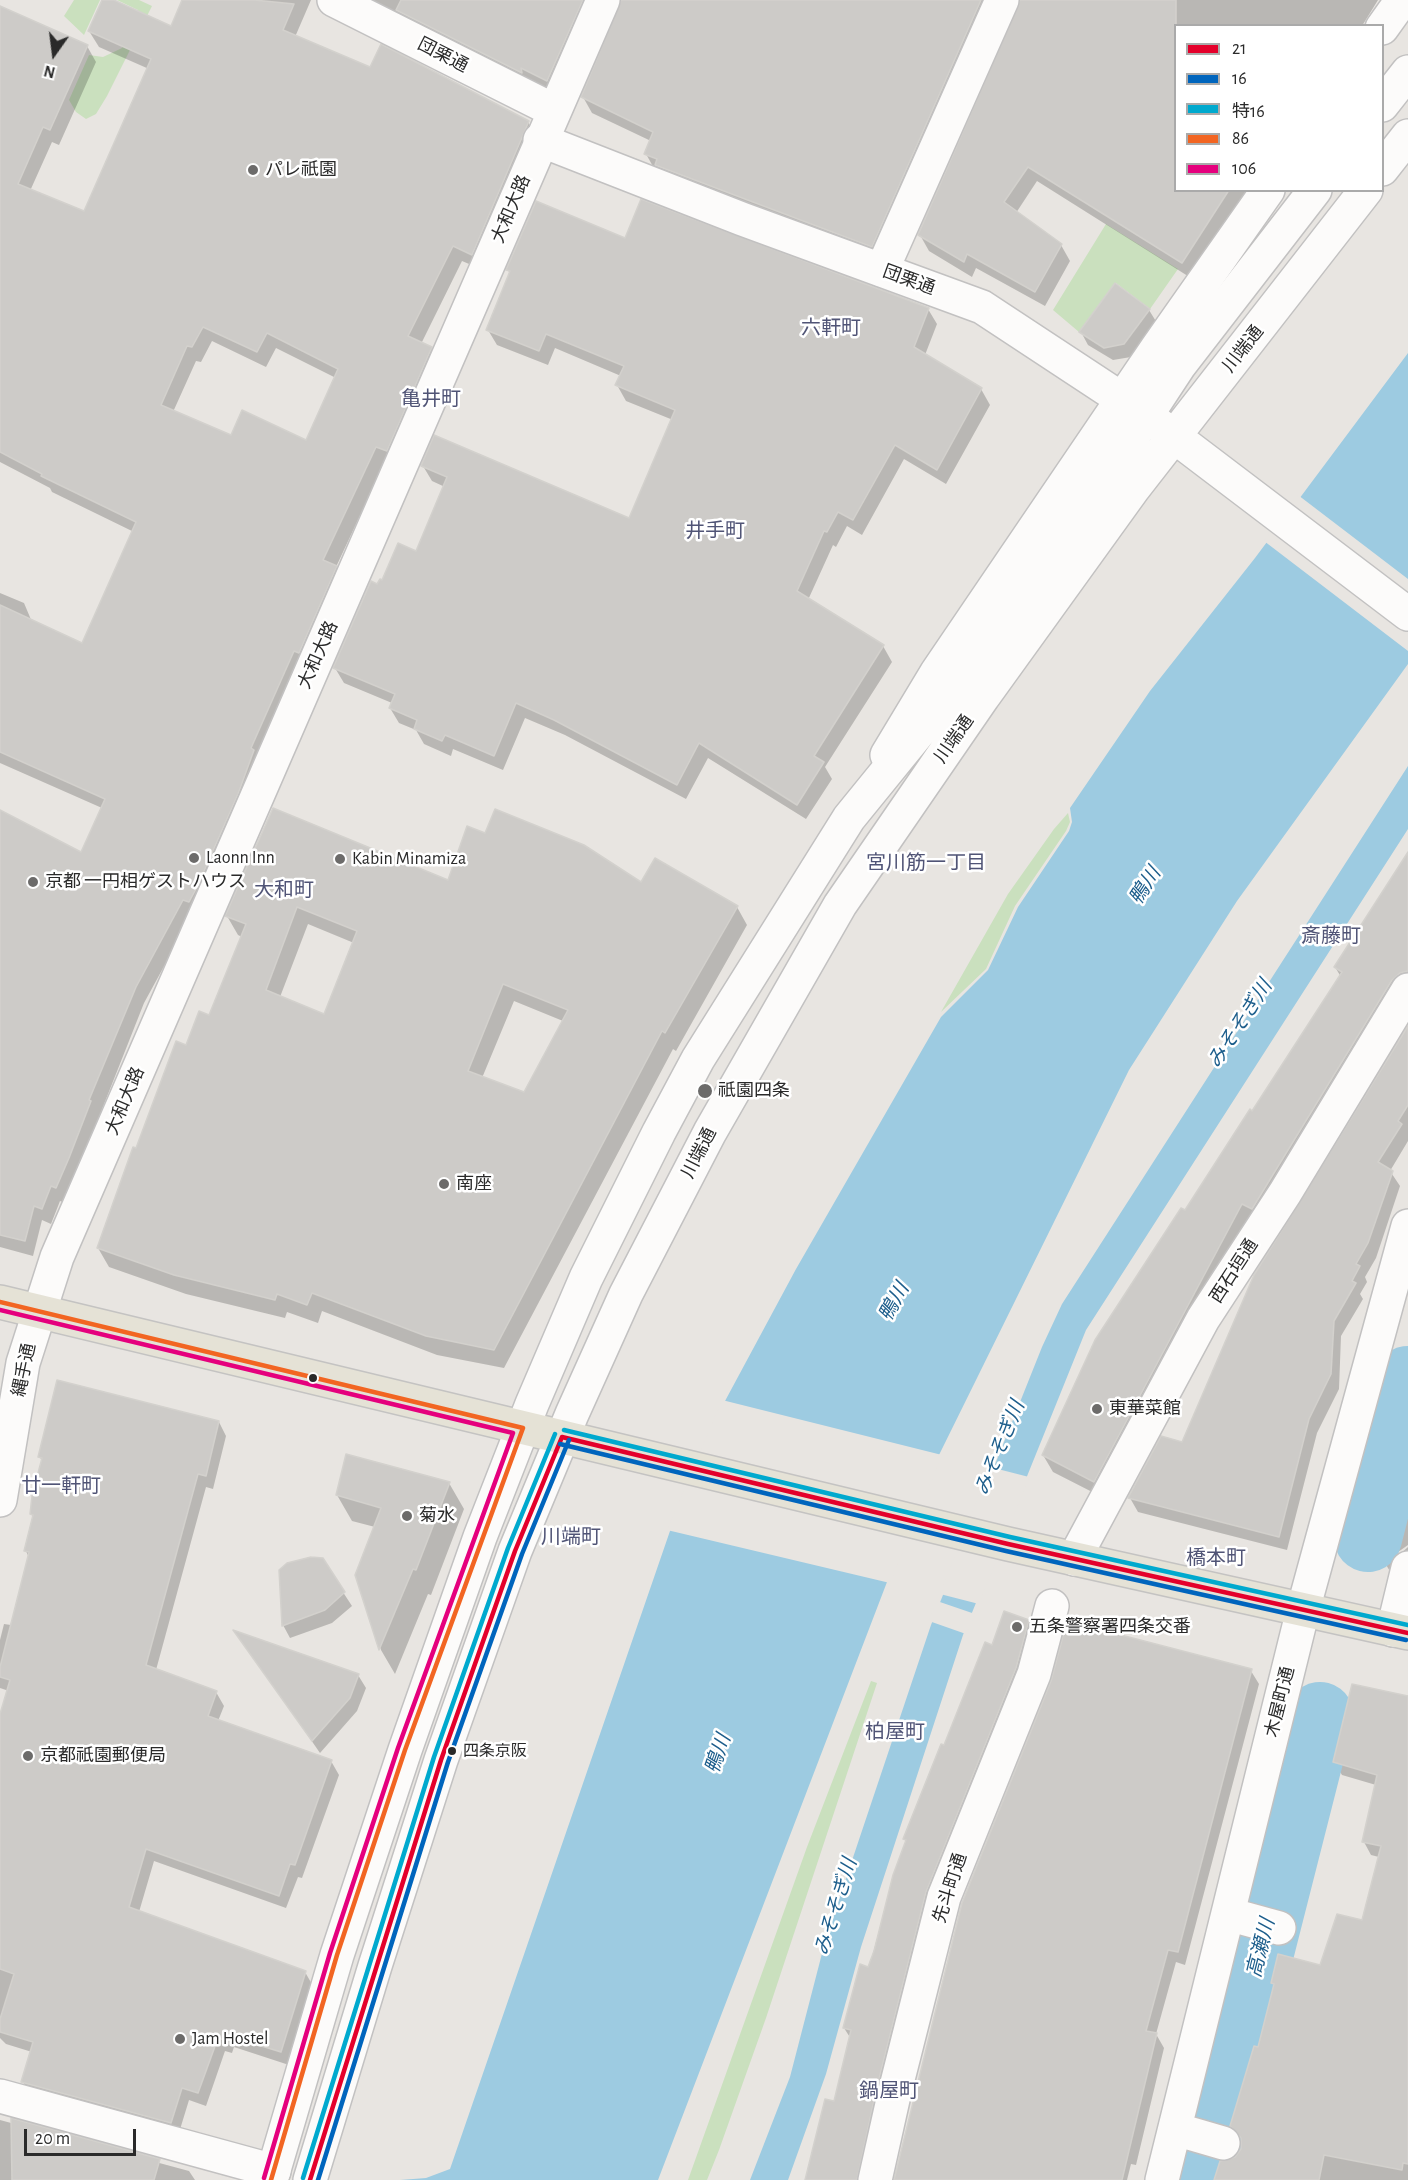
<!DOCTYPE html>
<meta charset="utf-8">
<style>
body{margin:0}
#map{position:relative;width:1408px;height:2180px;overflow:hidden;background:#e8e5e1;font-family:"Alegreya Sans","Noto Sans JP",sans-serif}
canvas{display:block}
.legend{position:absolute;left:1174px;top:24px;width:210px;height:168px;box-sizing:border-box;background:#fff;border:2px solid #aaa;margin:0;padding:8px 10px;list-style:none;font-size:18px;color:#2a2a2a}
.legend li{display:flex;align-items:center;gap:12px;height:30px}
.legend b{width:30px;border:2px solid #aaa}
.north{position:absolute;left:24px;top:24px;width:60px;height:60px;-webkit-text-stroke:4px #fff;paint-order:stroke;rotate:194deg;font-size:16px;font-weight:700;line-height:24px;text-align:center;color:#2a2a2a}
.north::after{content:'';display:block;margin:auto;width:21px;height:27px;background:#2a2a2a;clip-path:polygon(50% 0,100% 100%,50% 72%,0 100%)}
.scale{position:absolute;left:24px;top:2129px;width:112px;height:27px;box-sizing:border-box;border:3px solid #2a2a2a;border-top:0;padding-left:8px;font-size:18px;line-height:21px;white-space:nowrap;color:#2a2a2a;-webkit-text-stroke:4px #fff;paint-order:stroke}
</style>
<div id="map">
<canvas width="1408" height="2180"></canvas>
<ul class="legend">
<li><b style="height:8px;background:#e4002b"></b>21</li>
<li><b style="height:8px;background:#0065bd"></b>16</li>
<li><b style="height:8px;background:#00a9ce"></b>特16</li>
<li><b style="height:8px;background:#f26522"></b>86</li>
<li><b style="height:8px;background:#e5007d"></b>106</li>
</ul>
<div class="north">N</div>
<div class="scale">20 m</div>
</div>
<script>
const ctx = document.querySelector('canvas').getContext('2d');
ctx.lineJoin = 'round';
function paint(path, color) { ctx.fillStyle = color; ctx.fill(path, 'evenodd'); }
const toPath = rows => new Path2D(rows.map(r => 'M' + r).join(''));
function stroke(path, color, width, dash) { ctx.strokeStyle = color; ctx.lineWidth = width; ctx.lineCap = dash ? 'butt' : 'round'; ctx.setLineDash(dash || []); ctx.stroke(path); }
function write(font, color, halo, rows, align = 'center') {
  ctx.font = font + ' "Alegreya Sans","Noto Sans JP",sans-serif'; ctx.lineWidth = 5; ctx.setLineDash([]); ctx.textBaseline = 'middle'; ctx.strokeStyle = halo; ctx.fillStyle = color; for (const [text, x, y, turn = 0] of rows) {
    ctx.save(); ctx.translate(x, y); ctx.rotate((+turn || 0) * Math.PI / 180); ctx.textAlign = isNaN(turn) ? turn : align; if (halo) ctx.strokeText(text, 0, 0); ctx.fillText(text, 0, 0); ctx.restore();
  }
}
paint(toPath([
 [74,0,100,0,84,35,64,16],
 [117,0,139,0,152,6,107,96,96,114,86,119,76,112,69,100,89,55,103,57,122,48,138,10],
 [1106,224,1178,269,1150,309,1116,283,1079,332,1053,310],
 [1068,813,1070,822,1066,831,1015,906,986,969,941,1012,1008,894,1054,829],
 [871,1681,877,1683,766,2018,719,2150,707,2180,688,2180,807,1847]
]), '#cae0be');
paint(toPath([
 [1408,353,1408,664,1237,901,1129,1070,939,1455,887,1582,658,2180,400,2180,426,2178,450,2169,670,1531,725,1401,796,1269,941,1017,988,970,1018,907,1069,831,1072,822,1070,808,1150,691,1255,558],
 [1408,766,1408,829,1086,1330,963,1635,861,1947,826,2074,788,2180,750,2180,790,2077,826,1938,931,1625,1042,1347,1062,1304]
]), '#9dcbe1');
paint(toPath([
 [1298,495,1408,579,1408,651,1264,541],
 [722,1400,942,1455,890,1583,667,1530],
 [990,1467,1029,1477,979,1604,940,1594],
 [937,1601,975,1614,966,1634,929,1621]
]), '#e8e5e1');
paint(toPath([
 [103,0,110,0,172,28,184,0,311,0,295,37,371,69,528,122,537,138,481,269,462,261,421,344,431,349,440,364,385,462,336,567,345,583,192,915,144,1003,65,1203,60,1201,51,1224,42,1220,33,1256,0,1247,0,812,81,854,102,808,0,763,0,593,24,603,32,622,82,645,134,532,52,492,50,488,0,462,0,8,87,46,96,62,59,145,52,142,30,191,85,213,149,69,99,47,89,31],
 [212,341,266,367,276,348,336,378,307,442,231,437,173,412,196,361,201,362],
 [355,0,602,0,556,95],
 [623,0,1001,0,881,262,655,170,646,154,651,141,592,113,583,97],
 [1022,0,1378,0,1362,26,1176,26,1176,190,1251,190,1191,278,1037,181,1016,213,1061,245,1070,261,1045,306,976,268,972,277,929,251,920,235],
 [625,240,928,309,937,324,925,355,981,389,990,405,946,484,904,459,862,535,847,526,836,547,833,545,808,600,883,646,892,662,825,767,832,779,806,819,708,758,686,799,565,735,525,718,503,770,453,749,451,756,424,744,416,730,399,723,390,708,392,703,344,683,335,668,378,586,416,553,445,487,432,481,423,466,630,520,673,420,626,401,617,385,621,376,555,348,548,365,497,345,488,330,510,274,508,270],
 [1149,310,1157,323,1131,357,1113,360,1088,345,1081,332],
 [1408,855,1408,991,1104,1498,1053,1472,1043,1455,1185,1212,1341,977,1335,967],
 [449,882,642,884,737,907,747,925,676,1051,673,1049,504,1368,437,1355,322,1311,318,1323,287,1312,285,1318,186,1294,109,1267,98,1248,137,1149,187,1047,209,1017,242,937,238,935,227,916],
 [308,924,354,943,325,1016,280,997],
 [514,1001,563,1021,525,1094,482,1078],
 [1408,1029,1408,1141,1390,1171,1400,1186,1376,1258,1365,1277,1367,1282,1360,1294,1363,1299,1341,1336,1339,1389,1317,1433,1287,1550,1138,1512,1130,1498,1183,1444],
 [219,1422,226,1436,213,1489,206,1487,156,1670,216,1692,224,1706,218,1721,331,1761,339,1775,302,1878,298,1877,286,1908,154,1861,139,1912,305,1972,313,1986,289,2065,234,2047,232,2053,225,2051,206,2106,189,2100,178,2136,31,2096,23,2082,32,2052,6,2044,0,2038,0,1719,9,1691,0,1688,0,1640,4,1624,11,1625,29,1558,26,1551,34,1518,31,1514,42,1462,40,1457],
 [449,1483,464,1509,431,1595,428,1594,395,1674,381,1650,356,1575,375,1527,352,1521,337,1495],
 [1400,1489,1408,1491,1408,1545,1398,1552,1398,1556,1408,1547,1408,1575,1394,1578,1382,1558],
 [298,1560,322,1560,352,1606,332,1623,290,1638,283,1625,280,1570],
 [1028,1621,1036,1635,866,2180,807,2180,835,2103,851,2039,844,2028,869,1968,894,1875,907,1843,904,1838,993,1647],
 [237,1633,358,1675,366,1688,357,1711,320,1753],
 [1251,1671,1259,1684,1185,1965,1176,1962,1156,2034,1164,2048,1136,2165,1131,2164,1127,2180,896,2180],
 [1394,1693,1408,1696,1408,2180,1215,2180,1243,2148,1243,2143,1232,2126,1259,2049,1275,1986,1273,1983,1321,1966,1363,1922,1379,1857,1371,1855,1364,1842,1376,1785,1342,1775,1334,1762],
 [0,2120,189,2171,195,2180,0,2180]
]), '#0003');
stroke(toPath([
 [1368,1538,1408,1380],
 [1202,2180,1320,1716]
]), '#9dcbe1', 68);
const building = toPath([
 [102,0,114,0,171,26,182,0,254,0,294,4,283,30,370,67,381,44,529,121,472,255,453,246,408,336,432,347,387,451,376,447,323,560,337,566,299,653,294,651,251,748,254,750,238,794,197,887,189,902,183,900,136,987,89,1100,91,1101,69,1158,56,1188,51,1186,42,1209,34,1206,25,1241,0,1235,0,810,81,852,105,799,0,752,0,605,82,643,136,522,41,476,42,474,0,452,0,6,88,45,50,130,43,127,18,184,84,211,151,59,88,31,102,0],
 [203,327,257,352,267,333,338,369,306,440,242,410,231,435,161,405,187,346,192,347,203,327],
 [401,0,583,0,547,81,521,68,522,73,396,10,401,0],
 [621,0,981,0,872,247,655,165,657,159,644,154,653,132,581,97,621,0],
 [1020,0,1176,0,1176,190,1229,190,1182,263,1028,167,1004,202,1062,244,1035,292,967,254,964,262,918,235,1020,0],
 [641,199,929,308,914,347,982,388,937,470,895,445,853,520,838,512,827,532,824,531,797,591,884,645,814,756,824,762,797,805,699,743,677,785,554,720,516,703,494,756,445,735,442,741,414,729,417,720,389,708,395,694,333,668,371,581,377,584,380,579,382,580,398,543,416,551,447,477,421,466,434,435,629,518,675,410,615,385,624,366,546,334,539,351,486,330,510,271,506,270,536,201,625,238,641,199],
 [1115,283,1150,309,1124,344,1104,348,1079,332,1115,283],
 [273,808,448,880,467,826,485,833,495,809,584,845,641,882,655,858,738,906,665,1033,662,1031,494,1350,426,1336,312,1293,307,1305,277,1294,275,1300,174,1275,97,1248,133,1147,136,1148,176,1041,186,1045,199,1011,209,1015,246,924,225,916,273,808],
 [297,907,357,931,324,1014,266,990,297,907],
 [503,984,568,1010,524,1092,468,1071,503,984],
 [1408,852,1408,971,1400,973,1392,980,1252,1209,1242,1204,1094,1482,1042,1455,1095,1340,1181,1208,1185,1210,1250,1109,1252,1111,1342,972,1334,967,1408,852],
 [1408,1026,1408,1105,1398,1121,1402,1124,1378,1162,1393,1171,1368,1243,1356,1264,1360,1266,1352,1281,1356,1283,1334,1321,1331,1374,1309,1419,1279,1537,1128,1498,1161,1436,1182,1442,1254,1275,1408,1026],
 [57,1380,219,1421,206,1476,198,1474,146,1665,217,1691,208,1716,332,1760,295,1865,290,1864,279,1896,146,1849,129,1907,306,1971,281,2052,226,2035,224,2040,218,2038,198,2093,182,2088,171,2123,21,2082,33,2042,0,2032,0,2019,14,1974,0,1969,0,1714,10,1680,0,1677,0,1667,29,1552,24,1551,33,1515,30,1514,32,1496,42,1458,38,1457,57,1380],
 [346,1454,450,1482,416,1570,413,1569,379,1650,355,1575,381,1508,336,1495,346,1454],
 [311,1557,323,1558,345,1592,325,1610,282,1626,279,1570,287,1563,311,1557],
 [1004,1611,1029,1620,1016,1668,926,1892,876,2091,857,2180,805,2180,825,2099,834,2101,851,2030,843,2028,860,1964,868,1967,874,1951,893,1875,906,1840,903,1839,941,1744,944,1745,985,1642,992,1645,1004,1611],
 [1067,1621,1252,1669,1178,1952,1168,1950,1146,2031,1157,2033,1122,2180,894,2180,962,1903,1051,1681,1067,1621],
 [233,1630,359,1674,350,1698,312,1741,233,1630],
 [1352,1684,1408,1696,1408,2164,1403,2163,1402,2170,1324,2155,1319,2180,1214,2180,1220,2161,1235,2157,1241,2149,1241,2138,1230,2126,1254,2046,1258,2047,1274,1984,1271,1983,1278,1954,1320,1965,1337,1914,1362,1920,1381,1846,1362,1842,1377,1775,1333,1762,1352,1684],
 [11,2118,160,2159,154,2180,12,2180,11,2118]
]);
paint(building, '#cdcbc8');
stroke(building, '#d3d1cd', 1.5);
const street = toPath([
 [334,0,553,110],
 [1382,28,1402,0],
 [882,270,1002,0],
 [887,755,937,672,1157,348,1268,190],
 [0,1500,23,1363,57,1257,603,0],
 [1074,1559,1203,1319,1285,1193,1408,990],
 [1393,1630,1408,1568],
 [1228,1914,1279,1928],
 [0,2096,274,2171],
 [1175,2129,1223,2143],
 [875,2180,894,2095,944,1897,1034,1674,1052,1606],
 [1162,2180,1303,1610,1408,1226]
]);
const secondary = toPath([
 [1382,105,1408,72],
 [540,140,742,219,982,307,1146,415,1408,614],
 [1382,169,1408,136],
 [271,2180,337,1955,405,1750,480,1537,532,1404,586,1278,659,1132,698,1059,849,818,936,711,1110,471,1179,366,1315,190],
 [310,2180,375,1966,441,1760,515,1551,572,1414,626,1294,710,1132,840,905,983,697,1133,489,1366,190]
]);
const primary = toPath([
 [0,1302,1008,1544,1408,1633]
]);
stroke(street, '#c2c1c1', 36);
stroke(secondary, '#c2c1c1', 36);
stroke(primary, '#c4c3c2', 36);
stroke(street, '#fcfbfa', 33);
stroke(secondary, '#fcfbfa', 33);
stroke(primary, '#e5e2d6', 33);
stroke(toPath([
 [562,1437,1008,1544,1408,1633],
 [310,2180,441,1760,515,1551,562,1437]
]), '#e4002b', 4.5);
stroke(toPath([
 [560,1444,1006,1551,1406,1640],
 [318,2180,448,1762,522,1554,569,1440]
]), '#0065bd', 4.5);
stroke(toPath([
 [564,1430,1010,1537,1408,1625],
 [303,2178,434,1757,508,1548,555,1434]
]), '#00a9ce', 4.5);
stroke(toPath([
 [0,1302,523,1428,405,1750,337,1955,271,2180]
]), '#f26522', 4.5);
stroke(toPath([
 [0,1310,513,1433,398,1748,330,1953,264,2178]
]), '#e5007d', 4.5);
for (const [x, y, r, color] of [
 [253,170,6,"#6c6b6a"],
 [194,858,6,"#6c6b6a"],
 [340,859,6,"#6c6b6a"],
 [33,882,6,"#6c6b6a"],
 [705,1091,8,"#6c6b6a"],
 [444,1184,6,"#6c6b6a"],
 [313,1378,5,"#2a2a2a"],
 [1097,1409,6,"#6c6b6a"],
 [407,1516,6,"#6c6b6a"],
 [1017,1627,6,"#6c6b6a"],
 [452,1751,5,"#2a2a2a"],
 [28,1756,6,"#6c6b6a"],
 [180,2039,6,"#6c6b6a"]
]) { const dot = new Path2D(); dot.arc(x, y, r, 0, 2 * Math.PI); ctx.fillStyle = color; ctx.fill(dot); stroke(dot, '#fff', 2); }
write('16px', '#2a2a2a', '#fff', [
 ["四条京阪",463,1751]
], 'left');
write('18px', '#2a2a2a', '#fff', [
 ["団栗通",443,55,27],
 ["大和大路",511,209,-67],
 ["団栗通",909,280,20],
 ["川端通",1243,349,-52],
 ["大和大路",318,655,-66],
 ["川端通",954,739,-55],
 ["大和大路",125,1101,-67],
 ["川端通",699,1153,-63],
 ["西石垣通",1234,1271,-57],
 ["縄手通",24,1370,-78],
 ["木屋町通",1280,1702,-76],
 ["先斗町通",950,1888,-72]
]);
write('18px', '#2a2a2a', '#fff', [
 ["パレ祇園",265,170],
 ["Laonn Inn",206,858],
 ["Kabin Minamiza",352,859],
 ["京都 一円相ゲストハウス",45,882],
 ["祇園四条",718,1091],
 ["南座",456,1184],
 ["東華菜館",1109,1409],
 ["菊水",419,1516],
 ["五条警察署四条交番",1029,1627],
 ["京都祇園郵便局",40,1756],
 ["Jam Hostel",192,2039]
], 'left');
write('20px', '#505476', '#fff', [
 ["六軒町",831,328],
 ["亀井町",431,399],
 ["井手町",715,531],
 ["宮川筋一丁目",926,863],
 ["大和町",284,890],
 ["斎藤町",1331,936],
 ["廿一軒町",61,1486],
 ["川端町",571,1537],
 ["橋本町",1216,1558],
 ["柏屋町",895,1732],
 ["鍋屋町",889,2091]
]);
write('italic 20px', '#1d5e8c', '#fff', [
 ["鴨川",1145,886,-57],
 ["みそそぎ川",1240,1024,-57],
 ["鴨川",894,1302,-61],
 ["みそそぎ川",1000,1448,-68],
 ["鴨川",718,1754,-71],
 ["みそそぎ川",836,1907,-73],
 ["高瀬川",1261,1948,-76]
]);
</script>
